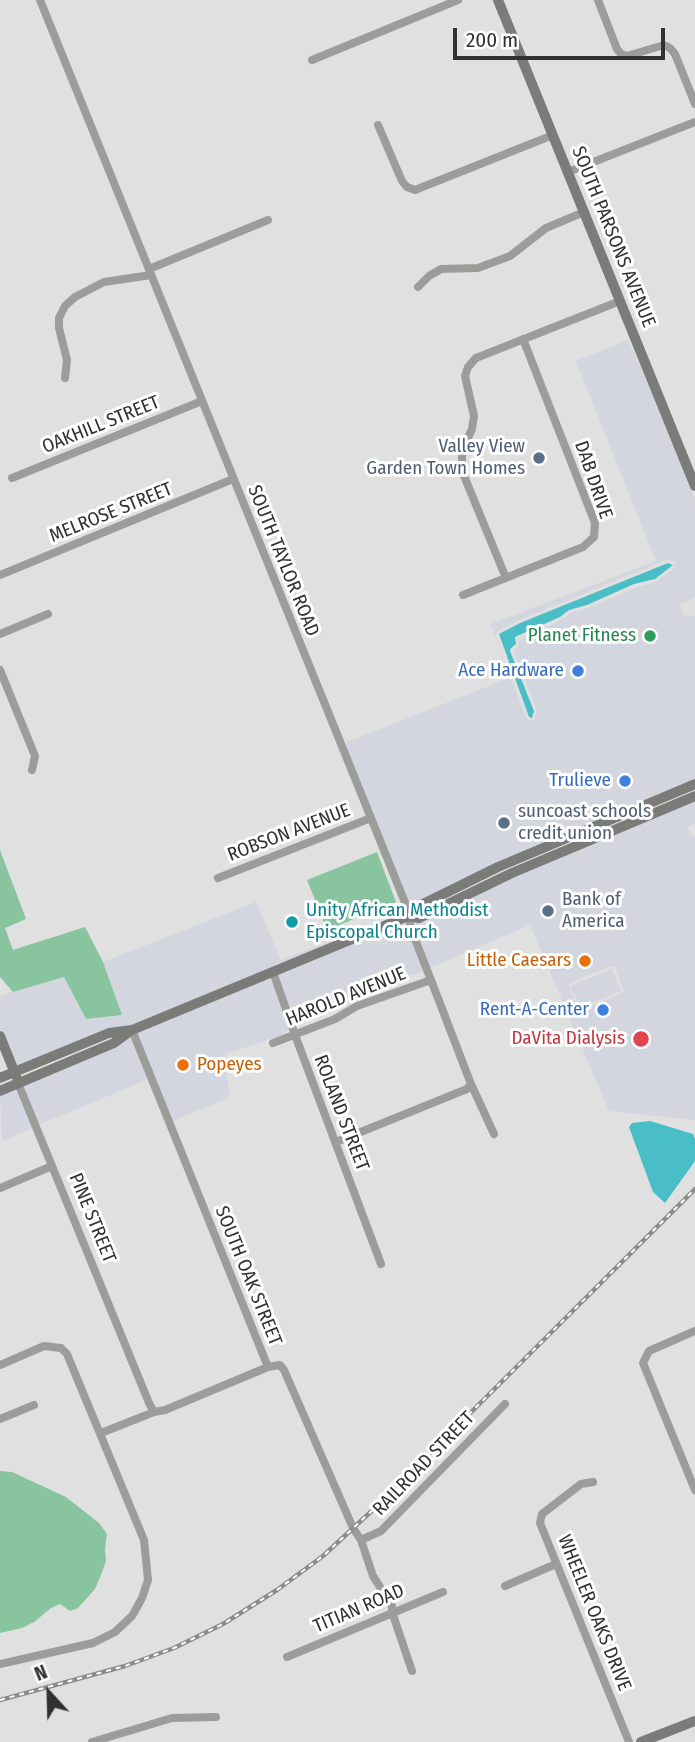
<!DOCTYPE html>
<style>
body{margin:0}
#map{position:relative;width:695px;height:1742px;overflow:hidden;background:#e0e0e1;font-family:"Fira Sans Condensed",sans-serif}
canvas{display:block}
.north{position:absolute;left:14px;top:1658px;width:70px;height:70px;-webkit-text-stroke:5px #fff;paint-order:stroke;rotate:338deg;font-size:19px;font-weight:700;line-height:28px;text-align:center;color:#313132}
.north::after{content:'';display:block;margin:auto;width:24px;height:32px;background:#313132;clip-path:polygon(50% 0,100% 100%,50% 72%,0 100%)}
.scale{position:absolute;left:453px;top:28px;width:212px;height:32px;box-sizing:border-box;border:4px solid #313132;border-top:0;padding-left:9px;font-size:21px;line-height:24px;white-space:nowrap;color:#313132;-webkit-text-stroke:5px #fff;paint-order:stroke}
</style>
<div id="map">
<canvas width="695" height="1742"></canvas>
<div class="north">N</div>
<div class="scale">200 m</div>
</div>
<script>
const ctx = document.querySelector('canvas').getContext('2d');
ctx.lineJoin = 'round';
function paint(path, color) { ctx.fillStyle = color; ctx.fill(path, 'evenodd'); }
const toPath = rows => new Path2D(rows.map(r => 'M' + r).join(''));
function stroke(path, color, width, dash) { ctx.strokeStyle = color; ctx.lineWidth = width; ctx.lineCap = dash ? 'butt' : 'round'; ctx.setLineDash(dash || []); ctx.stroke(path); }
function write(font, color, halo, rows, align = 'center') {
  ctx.font = font + ' "Fira Sans Condensed",sans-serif'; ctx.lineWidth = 6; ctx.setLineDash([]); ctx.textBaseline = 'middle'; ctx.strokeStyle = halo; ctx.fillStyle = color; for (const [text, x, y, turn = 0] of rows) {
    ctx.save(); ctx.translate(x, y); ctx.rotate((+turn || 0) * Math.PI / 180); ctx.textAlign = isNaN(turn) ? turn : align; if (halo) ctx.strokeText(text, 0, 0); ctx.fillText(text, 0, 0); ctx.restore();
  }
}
paint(toPath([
 [628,340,658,405,695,499,695,598,680,605,685,617,695,615,695,779,577,828,410,906,345,743,509,678,498,646,527,719,534,721,537,710,514,651,519,646,518,639,552,625,571,613,588,608,635,588,656,582,676,567,674,561,667,560,519,620,498,631,495,636,491,624,656,561,576,361],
 [695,801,695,823,688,827,690,835,695,837,695,1120,609,1111,530,925,430,968,413,921],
 [611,966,615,967,624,992,581,1011,578,1010,568,984],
 [256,902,281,960,404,914,133,1025,16,1067,0,1027,0,996,64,976,86,1019,122,1015,103,962],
 [406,922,423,971,295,1025,278,974],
 [612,969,621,991,580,1008,570,986],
 [271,977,289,1030,279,1036,228,1053,223,1058,230,1094,226,1099,173,1121,136,1032],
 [130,1036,148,1079,39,1125,23,1085],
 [17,1088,33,1128,2,1141,0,1095]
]), '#d3d6de');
paint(toPath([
 [0,850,26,919,5,928,13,950,85,927,103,962,122,1015,86,1019,64,977,13,992,0,977],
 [377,852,396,902,327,930,307,880],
 [0,1471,12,1472,66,1497,99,1523,107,1534,105,1549,106,1561,101,1575,95,1589,78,1608,70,1611,60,1604,51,1608,34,1622,22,1628,0,1633]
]), '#88c59f');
paint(toPath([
 [668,563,673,565,655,579,634,584,587,605,569,610,560,617,515,637,516,644,511,648,510,651,534,711,532,718,529,717,499,634,520,623],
 [650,1121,693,1134,695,1139,695,1161,665,1203,653,1192,629,1127,632,1123]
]), '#4abec6');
stroke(toPath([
 [40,0,371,818,406,905,411,929,431,980,471,1084,494,1134],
 [598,0,617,49,621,54,627,56,664,45,670,48,675,54,695,104],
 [312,60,458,0],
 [378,125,402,181,407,187,415,190,553,135],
 [568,172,695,122],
 [149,269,268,220],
 [418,287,429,276,441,269,478,268,510,256,546,228,584,212],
 [65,378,67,360,59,328,59,318,65,306,75,297,104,282,151,275],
 [12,478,202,401],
 [0,575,233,479],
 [506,578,462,471,462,451,472,429,474,416,465,376,468,367,476,358,620,301],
 [463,595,583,547,594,537,595,523,523,339],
 [0,634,48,614],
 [0,670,35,756,32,770],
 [218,878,371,818],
 [273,972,295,1035,381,1264],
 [132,1030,268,1367],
 [273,1043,335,1019,357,1006,431,980],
 [18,1083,149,1403,154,1412],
 [336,1142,467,1089,471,1084],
 [0,1188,52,1166],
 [695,1331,649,1351,643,1363,695,1490],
 [0,1365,44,1346,61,1348,67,1354,144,1540,148,1580,142,1598,132,1616,115,1632,93,1643,0,1664],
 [0,1419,34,1405],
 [101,1433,154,1412,165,1410,268,1367,280,1365,284,1370,353,1528,361,1540,373,1576,392,1606,392,1612,412,1671],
 [593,1482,581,1484,542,1514,540,1523,629,1742],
 [361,1540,381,1531,505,1404],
 [505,1586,556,1564],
 [287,1657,443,1592],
 [92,1742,172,1718,216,1717]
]), '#9c9c9b', 8);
stroke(toPath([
 [498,0,695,486],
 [408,916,419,918,512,873,695,796],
 [0,1036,16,1076],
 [0,1078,109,1033,132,1030,408,916,413,909,498,867,695,784],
 [0,1091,114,1043,129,1032],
 [641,1742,695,1721]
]), '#7b7b7a', 10);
const rail = toPath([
 [0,1700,125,1666,174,1648,223,1624,277,1590,323,1556,377,1506,695,1189]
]);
stroke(rail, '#8c8c8d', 4.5);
stroke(rail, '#fff', 2, [5]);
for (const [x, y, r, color] of [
 [539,458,7,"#5c6f8a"],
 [650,636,7,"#2e9e5b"],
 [578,671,7,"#3f7fe0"],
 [625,781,7,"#3f7fe0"],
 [504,823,7,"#5c6f8a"],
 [548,911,7,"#5c6f8a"],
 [292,922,7,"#0f9aa8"],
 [585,961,7,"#e8710a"],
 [603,1010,7,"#3f7fe0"],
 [641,1039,9,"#e0444e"],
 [183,1065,7,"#e8710a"]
]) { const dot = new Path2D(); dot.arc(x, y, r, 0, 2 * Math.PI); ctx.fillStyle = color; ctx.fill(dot); stroke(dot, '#fff', 2.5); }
write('19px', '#313132', '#fff', [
 ["SOUTH PARSONS AVENUE",613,237,68],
 ["OAKHILL STREET",101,425,-22],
 ["DAB DRIVE",593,480,71],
 ["MELROSE STREET",111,513,-22],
 ["SOUTH TAYLOR ROAD",283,561,68],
 ["ROBSON AVENUE",289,833,-21],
 ["HAROLD AVENUE",346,997,-22],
 ["ROLAND STREET",341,1113,69],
 ["PINE STREET",92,1218,68],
 ["SOUTH OAK STREET",248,1276,68],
 ["RAILROAD STREET",424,1464,-46],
 ["TITIAN ROAD",359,1609,-23],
 ["WHEELER OAKS DRIVE",594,1613,68]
]);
write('19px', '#4e5e75', '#fff', [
 ["Valley View",525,447,"right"],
 ["Garden Town Homes",525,469,"right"],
 ["suncoast schools",518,812],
 ["credit union",518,834],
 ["Bank of",562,900],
 ["America",562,922]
], 'left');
write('19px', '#27864d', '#fff', [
 ["Planet Fitness",636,636]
], 'right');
write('19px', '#366cbe', '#fff', [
 ["Ace Hardware",564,671],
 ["Trulieve",611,781],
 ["Rent-A-Center",589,1010]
], 'right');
write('19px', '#0d838f', '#fff', [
 ["Unity African Methodist",306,911],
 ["Episcopal Church",306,933]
], 'left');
write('19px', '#c56008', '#fff', [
 ["Little Caesars",571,961],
 ["Popeyes",197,1065,"left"]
], 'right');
write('19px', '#be3a42', '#fff', [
 ["DaVita Dialysis",625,1039]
], 'right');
</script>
